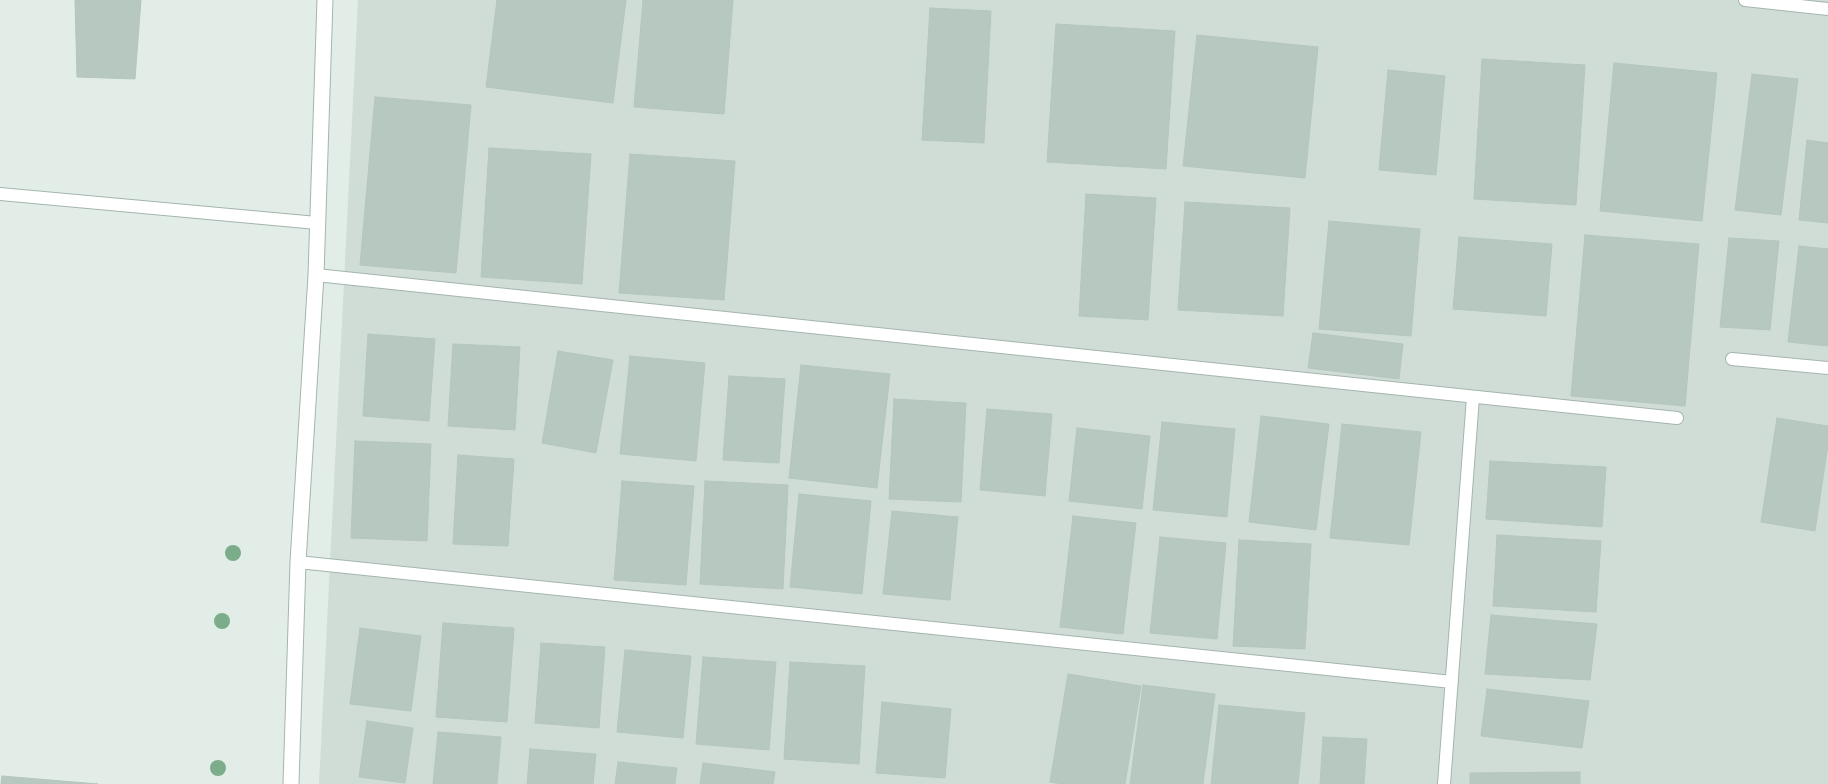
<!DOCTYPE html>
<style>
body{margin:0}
canvas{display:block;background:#e2ede7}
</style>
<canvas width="1828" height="784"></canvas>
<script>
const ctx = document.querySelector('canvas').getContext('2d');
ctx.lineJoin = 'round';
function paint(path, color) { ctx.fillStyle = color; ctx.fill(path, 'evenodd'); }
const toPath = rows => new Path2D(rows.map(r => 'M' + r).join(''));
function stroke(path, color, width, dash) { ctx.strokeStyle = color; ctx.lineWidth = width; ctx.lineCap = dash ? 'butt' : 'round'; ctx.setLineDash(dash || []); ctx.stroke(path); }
paint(toPath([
 [358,0,1828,0,1828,784,319,784]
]), '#d0ddd6');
const building = toPath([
 [75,0,141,0,135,79,77,77,75,0],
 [497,0,626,0,613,103,486,87,497,0],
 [643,0,733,0,724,114,634,107,643,0],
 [930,8,991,11,984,143,922,140,930,8],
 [1056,24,1175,31,1166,169,1047,162,1056,24],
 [1197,35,1318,47,1305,178,1183,166,1197,35],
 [1482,59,1585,65,1576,205,1474,199,1482,59],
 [1614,63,1717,73,1702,221,1600,211,1614,63],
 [1388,70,1445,76,1436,175,1379,170,1388,70],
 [1752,74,1798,79,1781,215,1735,210,1752,74],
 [375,97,471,105,456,273,360,265,375,97],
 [1807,140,1828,143,1828,223,1799,220,1807,140],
 [489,148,591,154,582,284,481,277,489,148],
 [630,154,735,161,724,300,619,293,630,154],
 [1086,194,1156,198,1148,320,1079,316,1086,194],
 [1185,202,1290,208,1283,316,1178,310,1185,202],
 [1329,221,1420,229,1411,336,1319,329,1329,221],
 [1585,235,1699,244,1685,406,1571,396,1585,235],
 [1459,237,1552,244,1546,316,1453,309,1459,237],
 [1729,238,1779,241,1770,330,1720,327,1729,238],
 [1799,246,1828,249,1828,346,1788,342,1799,246],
 [1313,333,1403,344,1399,379,1308,368,1313,333],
 [368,334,435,339,429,421,363,416,368,334],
 [453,344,520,347,515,430,448,426,453,344],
 [558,351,613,360,596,453,542,443,558,351],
 [630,356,705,363,696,461,620,454,630,356],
 [801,365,890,374,877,488,789,478,801,365],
 [729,376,785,379,779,463,723,460,729,376],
 [894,399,966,403,961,502,889,499,894,399],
 [987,409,1052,414,1045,496,980,490,987,409],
 [1261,416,1329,424,1316,530,1249,522,1261,416],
 [1777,418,1828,426,1828,445,1815,531,1761,522,1777,418],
 [1162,422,1235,429,1227,517,1153,510,1162,422],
 [1342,424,1421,432,1409,545,1330,538,1342,424],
 [1077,428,1150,436,1142,509,1069,501,1077,428],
 [355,441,431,444,427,541,351,538,355,441],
 [458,455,514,459,508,546,453,544,458,455],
 [1490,461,1606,467,1602,527,1486,519,1490,461],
 [622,481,694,486,686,585,614,580,622,481],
 [705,481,788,485,783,589,700,584,705,481],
 [799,494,871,501,862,594,790,587,799,494],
 [892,511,958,517,950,600,883,594,892,511],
 [1073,516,1136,523,1123,634,1060,627,1073,516],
 [1497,535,1601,541,1596,612,1493,606,1497,535],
 [1160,537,1226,543,1217,639,1150,633,1160,537],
 [1239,540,1311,544,1305,649,1233,646,1239,540],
 [1491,615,1597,624,1590,680,1485,674,1491,615],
 [443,623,514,628,507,722,436,717,443,623],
 [360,628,421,636,411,711,350,704,360,628],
 [541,643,605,647,599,728,535,723,541,643],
 [625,650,691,656,683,738,617,732,625,650],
 [703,657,776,662,769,750,696,744,703,657],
 [790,662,865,666,859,764,784,759,790,662],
 [1068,674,1141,686,1125,784,1063,784,1050,782,1068,674],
 [1143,685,1215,694,1203,784,1130,784,1143,685],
 [1487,689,1589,701,1582,748,1481,736,1487,689],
 [882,702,951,709,945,778,876,773,882,702],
 [1219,705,1305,713,1298,784,1211,784,1219,705],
 [367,721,413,728,405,783,359,777,367,721],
 [438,732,501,737,497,784,433,784,438,732],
 [1323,737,1367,739,1364,784,1320,784,1323,737],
 [530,749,596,754,593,784,527,784,530,749],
 [618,762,677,768,675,784,615,784,618,762],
 [703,763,775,772,773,784,700,784,703,763],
 [1580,772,1580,784,1470,784,1470,773,1580,772],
 [2,776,98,784,1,784,2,776]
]);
paint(building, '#b7c8c0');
stroke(building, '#b4c7bd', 1);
const service = toPath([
 [1745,0,1828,9],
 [0,194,317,223],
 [316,275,1677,418],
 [1732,359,1828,368],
 [298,562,1452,682],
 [1444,784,1473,397]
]);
const tertiary = toPath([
 [291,784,298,562,316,275,325,0]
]);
stroke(service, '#a4b5ae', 14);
stroke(tertiary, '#a4b5ae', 17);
stroke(service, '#fff', 12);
stroke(tertiary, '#fff', 15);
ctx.fillStyle = '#7cad8b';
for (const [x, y] of [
 [233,553],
 [222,621],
 [218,768]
]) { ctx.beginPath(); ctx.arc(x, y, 8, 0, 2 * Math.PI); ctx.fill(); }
</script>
